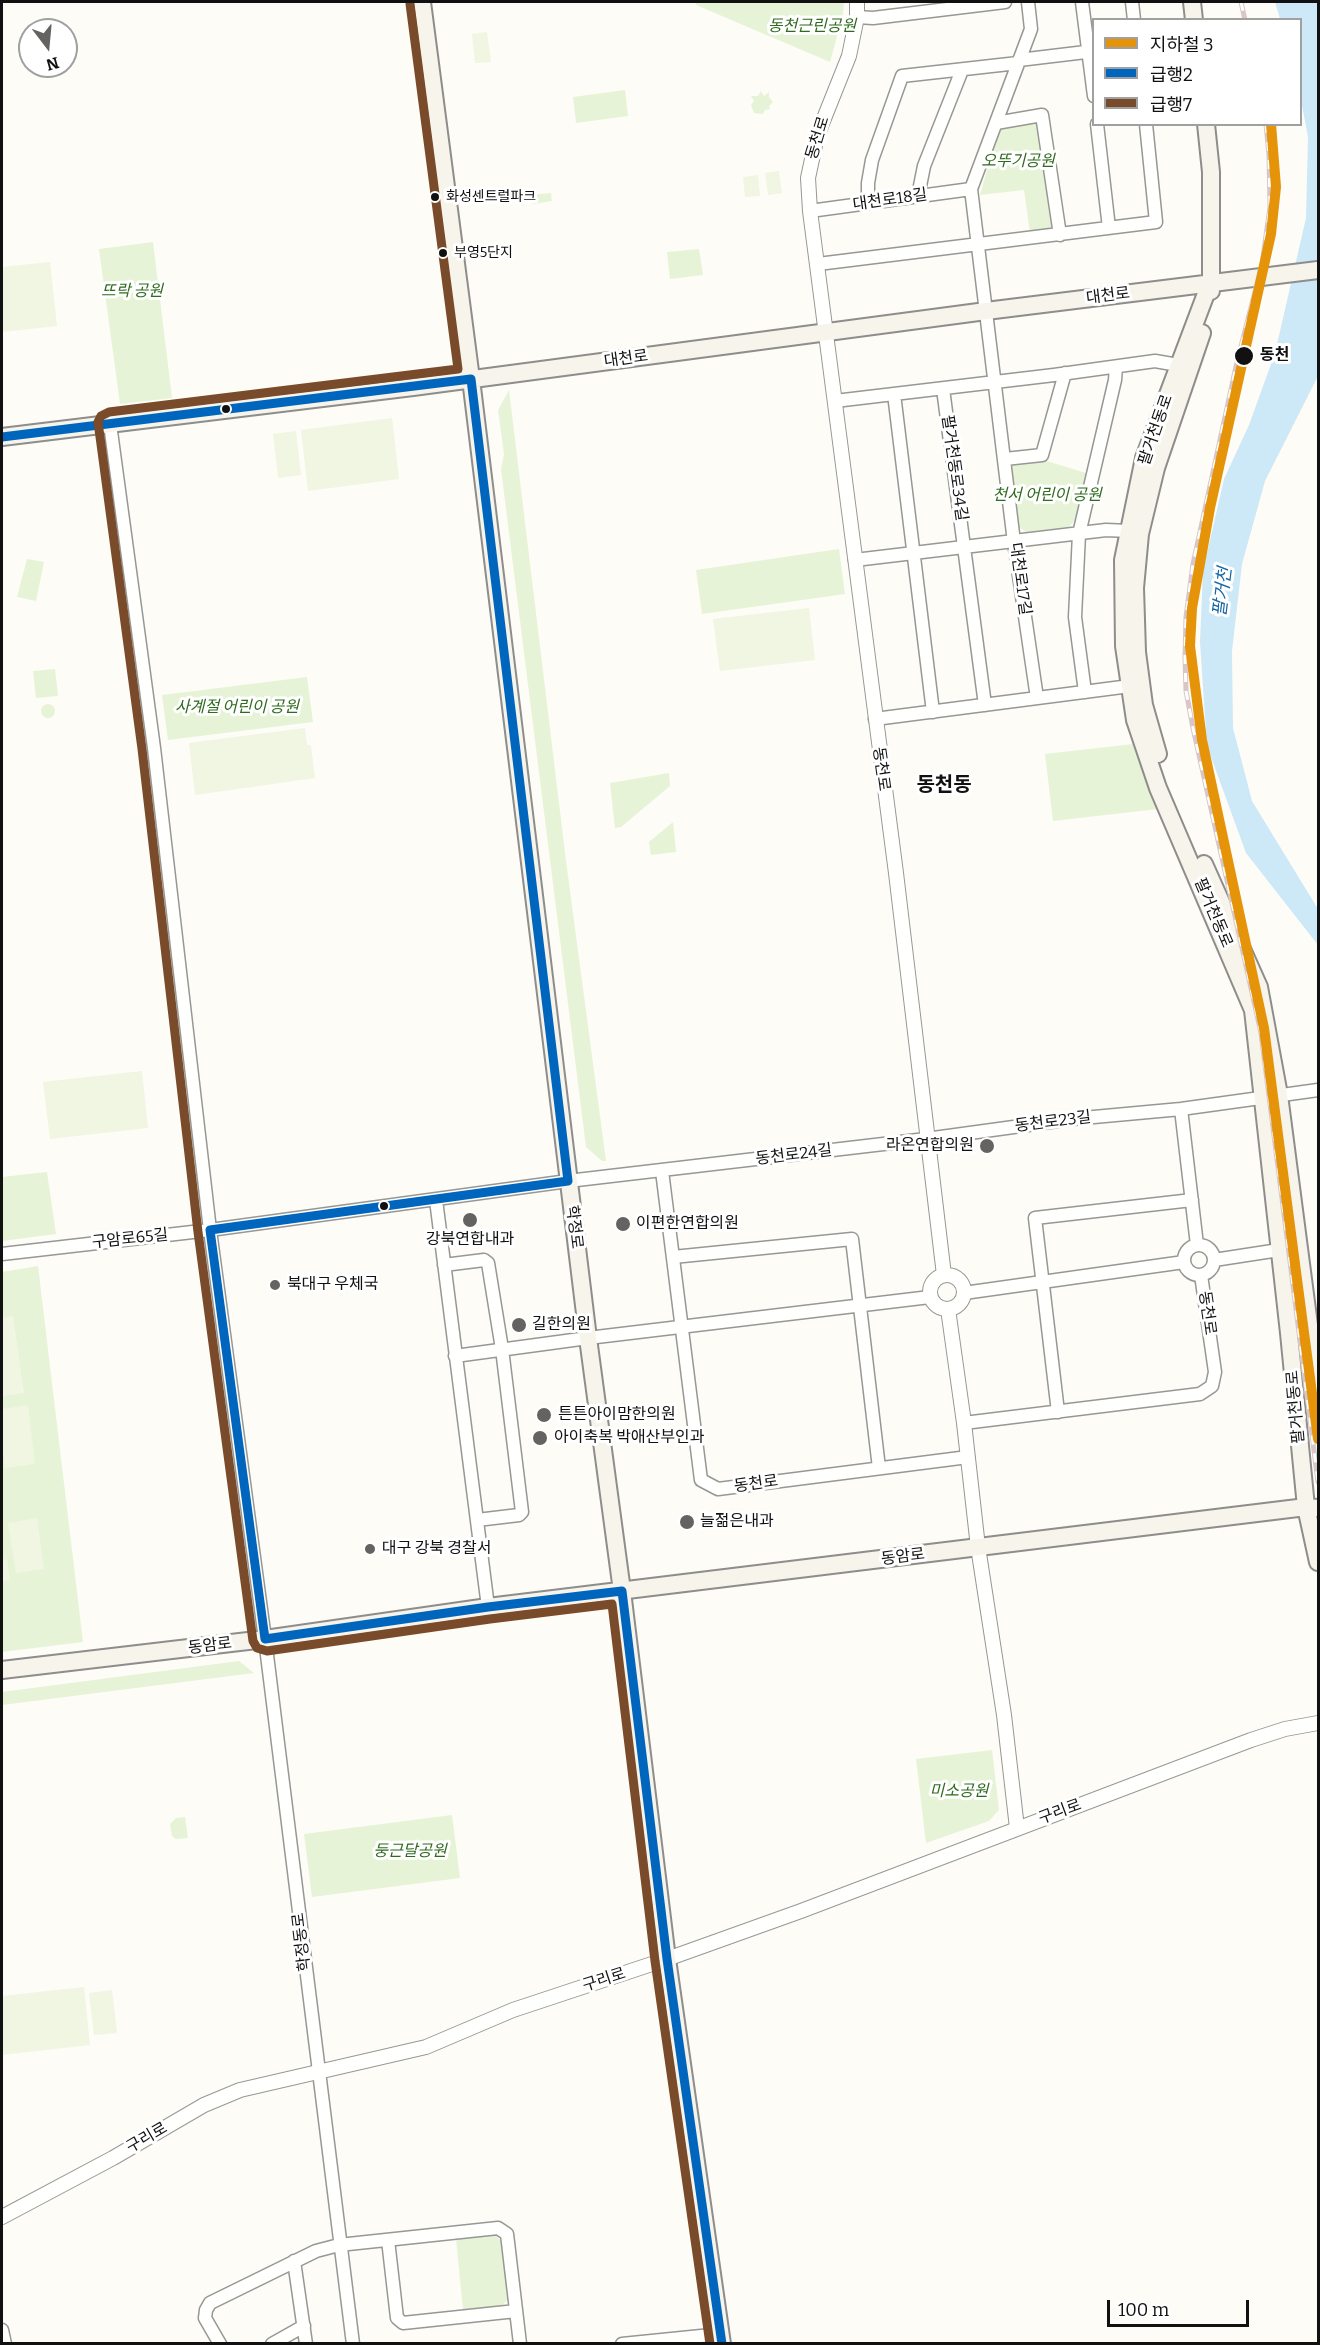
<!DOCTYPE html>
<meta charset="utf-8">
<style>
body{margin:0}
#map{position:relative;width:1320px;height:2345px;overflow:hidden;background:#fdfcf7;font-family:Bitter,"Noto Sans KR",serif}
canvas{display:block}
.frame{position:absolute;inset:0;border:3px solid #111;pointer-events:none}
.legend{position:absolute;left:1092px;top:18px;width:210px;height:108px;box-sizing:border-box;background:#fff;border:2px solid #a0a0a0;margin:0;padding:8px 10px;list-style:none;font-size:18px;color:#111}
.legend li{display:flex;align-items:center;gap:12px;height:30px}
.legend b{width:30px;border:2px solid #a0a0a0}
.north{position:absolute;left:18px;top:18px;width:60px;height:60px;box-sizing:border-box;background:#fff;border:2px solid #a0a0a0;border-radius:50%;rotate:164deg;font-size:16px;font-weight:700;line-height:24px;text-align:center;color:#111}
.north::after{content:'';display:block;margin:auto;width:21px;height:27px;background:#646362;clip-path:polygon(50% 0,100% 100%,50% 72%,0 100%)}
.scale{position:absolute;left:1107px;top:2300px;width:142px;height:27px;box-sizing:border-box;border:3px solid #111;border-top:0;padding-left:8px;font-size:18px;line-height:21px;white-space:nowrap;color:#111;-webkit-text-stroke:4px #fff;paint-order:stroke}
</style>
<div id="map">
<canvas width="1320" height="2345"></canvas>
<div class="frame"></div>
<ul class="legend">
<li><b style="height:8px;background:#e59409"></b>지하철 3</li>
<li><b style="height:8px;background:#0065bd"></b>급행2</li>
<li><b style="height:8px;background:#7a4b2a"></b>급행7</li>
</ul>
<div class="north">N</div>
<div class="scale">100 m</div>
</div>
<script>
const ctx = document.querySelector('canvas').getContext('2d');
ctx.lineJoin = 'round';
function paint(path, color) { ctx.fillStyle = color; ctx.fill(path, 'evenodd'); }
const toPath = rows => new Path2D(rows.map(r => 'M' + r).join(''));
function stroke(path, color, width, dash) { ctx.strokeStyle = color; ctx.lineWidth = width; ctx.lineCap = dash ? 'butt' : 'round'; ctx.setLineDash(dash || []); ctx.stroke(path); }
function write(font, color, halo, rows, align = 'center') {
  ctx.font = font + ' Bitter,"Noto Sans KR",serif'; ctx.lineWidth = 6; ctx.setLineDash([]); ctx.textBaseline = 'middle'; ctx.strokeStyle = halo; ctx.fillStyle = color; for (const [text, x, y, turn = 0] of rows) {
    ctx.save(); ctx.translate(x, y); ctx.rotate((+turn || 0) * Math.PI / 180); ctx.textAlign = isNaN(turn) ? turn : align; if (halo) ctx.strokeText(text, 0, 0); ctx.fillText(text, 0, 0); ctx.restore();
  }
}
paint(toPath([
 [696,2,844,2,843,14,830,62,696,5],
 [625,90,628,116,576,123,573,97],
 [761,91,764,96,769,92,769,97,773,102,769,106,770,109,765,110,763,114,754,113,751,105,754,101,751,96,758,96],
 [1039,118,1055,230,1030,233,1024,190,980,195,1000,124],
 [551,193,552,201,533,204,531,195],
 [153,242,172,398,120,404,99,249],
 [699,249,703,275,670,279,667,252],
 [509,390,566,861,606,1161,602,1161,586,1147,501,469,504,454,498,410],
 [1040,459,1086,473,1075,520,1069,527,1026,532,1017,526,1010,468,1015,462],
 [839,549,845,594,702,614,696,570],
 [27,559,44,562,36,601,17,597],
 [55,669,58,696,36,698,33,671],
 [307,677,313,722,168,740,162,695],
 '41 711a7 7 0 1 1 14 0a7 7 0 1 1-14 0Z',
 [1133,744,1147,785,1158,809,1053,821,1045,754],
 [669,773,670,786,621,827,615,828,610,783],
 [673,822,676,852,651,855,649,842],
 [47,1172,56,1234,2,1241,2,1177],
 [38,1266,83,1642,2,1652,2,1272],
 [239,1661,254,1673,2,1705,2,1692],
 [992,1750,999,1810,989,1821,926,1843,916,1759],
 [452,1815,460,1878,312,1897,304,1834],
 [185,1817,188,1838,176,1839,172,1836,170,1824,176,1818],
 [495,2235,502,2242,508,2299,502,2306,463,2310,456,2239]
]), '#e7f3d7');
paint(toPath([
 [487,32,491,62,475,63,472,34],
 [779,171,782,193,768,195,765,173],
 [758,175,760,196,745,197,743,177],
 [50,262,57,326,2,332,2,267],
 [392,418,399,479,308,491,301,430],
 [296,431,301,475,278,478,273,434],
 [809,608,815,660,720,671,713,619],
 [305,728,307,745,311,745,315,778,195,795,189,743],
 [142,1071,148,1128,50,1139,43,1082],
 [13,1316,24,1393,2,1396,2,1318],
 [28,1405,35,1464,5,1468,2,1442,2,1409],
 [37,1518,44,1569,16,1573,8,1523],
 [7,1559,10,1580,2,1581,2,1560],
 [84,1987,90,2045,2,2055,2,1996],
 [112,1990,117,2033,94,2035,89,1993]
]), '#f0f6e1');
paint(toPath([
 [1275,2,1318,2,1318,376,1265,481,1242,564,1232,651,1233,728,1252,801,1318,909,1318,945,1246,853,1207,746,1200,642,1203,571,1224,479,1249,425,1275,353,1306,218,1308,137,1301,100,1300,20,1280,19]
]), '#cde8f7');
const minor = toPath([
 [1028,2,1031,29,971,189,1014,542,1037,698],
 [1082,2,1094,96],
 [1132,2,1134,20],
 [857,17,873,18,1005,2],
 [1019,60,1094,51],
 [996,123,1042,115,1060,235],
 [1097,124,1109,228],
 [918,196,924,166,962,70],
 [868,203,868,183,872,160,902,76,1018,63],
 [810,211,971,189],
 [818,264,1156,222,1146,124],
 [943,389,985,705],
 [894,394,933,712],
 [835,401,1054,375,1155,361,1178,365],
 [110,424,154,748,210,1230,265,1639,353,2344],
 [1005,459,1042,455,1065,373],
 [855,560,1106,530,1129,531],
 [1085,692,1075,617,1079,534,1115,380,1116,367],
 [875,719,1130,686],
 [1181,1109,1197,1245],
 [662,1171,701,1480,718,1489,968,1457],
 [436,1200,488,1607],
 '1184 1260a15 15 0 1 1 30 0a15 15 0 1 1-30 0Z',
 [2,1254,210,1230,568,1181,926,1139,1072,1119,1181,1109,1318,1090],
 [673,1257,852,1239,879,1468],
 [1214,1260,1279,1250],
 [444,1265,484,1260,488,1263,502,1349,522,1512,519,1515,477,1520],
 [964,1293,1184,1262],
 [455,1356,588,1338,930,1297],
 [1058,1412,1035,1218,1192,1200],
 [964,1423,1200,1394,1212,1386,1215,1372,1201,1275],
 [388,2240,397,2318,403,2323,516,2311],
 [294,2261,306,2344],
 [2,2330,5,2344],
 [220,2344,205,2318,206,2310,210,2303,316,2251,339,2245,498,2228,507,2234,520,2344],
 [272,2344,304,2326],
 [622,2344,721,2334]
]);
const tertiary = toPath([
 [857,2,857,17,849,56,817,136,808,178,810,211,896,873,944,1275],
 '930 1292a17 17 0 1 1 34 0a17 17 0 1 1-34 0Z',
 [948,1309,964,1423,978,1547,1004,1715,1017,1828],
 [2,2217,113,2158,204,2105,240,2090,426,2047,513,2010,667,1959,801,1911,1251,1740,1285,1729,1318,1723]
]);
const secondary = toPath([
 [422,2,471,379,588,1338,622,1591,667,1959,722,2344],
 [1192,2,1194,20],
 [1206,124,1211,172,1211,291],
 [1210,283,1144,458,1123,560,1124,646,1135,720,1158,788,1253,1010,1289,1333,1306,1507,1318,1562],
 [2,437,413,387,986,311,1318,270],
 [1158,754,1144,705,1137,652,1135,588,1140,534,1156,468,1202,333],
 [1204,864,1259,987,1279,1095,1318,1394],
 [2,1670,265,1639,488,1607,1306,1507,1318,1508]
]);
stroke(minor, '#979795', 15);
stroke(tertiary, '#979795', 16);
stroke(secondary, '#8e8d8b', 20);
stroke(minor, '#fffffe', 12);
stroke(tertiary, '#fffffe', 14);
stroke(secondary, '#f6f4eb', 16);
const rail = toPath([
 [1241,2,1245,20],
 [1266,124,1269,155,1270,207,1262,264,1237,362,1193,564,1186,617,1185,658,1186,691,1193,728,1261,1033,1318,1482]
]);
stroke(rail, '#d9c6c7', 5);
stroke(rail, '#fff', 3, [9]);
stroke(toPath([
 [2,437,471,379,568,1181,210,1230,265,1639,488,1607,622,1591,667,1959,722,2344]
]), '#0065bd', 9);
stroke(toPath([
 [410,4,458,369,109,412,101,416,98,422,142,749,198,1232,253,1641,257,1648,267,1651,490,1619,612,1604,655,1961,710,2344]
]), '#7a4b2a', 9);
stroke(toPath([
 [1271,124,1276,187,1271,234,1210,508,1192,608,1190,646,1202,740,1264,1028,1318,1439]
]), '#e59409', 10);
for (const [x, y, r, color] of [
 [435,197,5,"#111"],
 [443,253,5,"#111"],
 [1244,356,10,"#111"],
 [226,409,5,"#111"],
 [987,1146,8,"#646362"],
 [384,1206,5,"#111"],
 [470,1220,8,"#646362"],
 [623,1224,8,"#646362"],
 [275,1285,6,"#646362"],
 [519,1325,8,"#646362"],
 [544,1415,8,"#646362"],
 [540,1438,8,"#646362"],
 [687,1522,8,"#646362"],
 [370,1549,6,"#646362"]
]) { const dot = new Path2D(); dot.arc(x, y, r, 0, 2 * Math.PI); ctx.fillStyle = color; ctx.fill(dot); stroke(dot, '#fff', 2); }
write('14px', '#111', '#fff', [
 ["화성센트럴파크",446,197],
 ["부영5단지",454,253]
], 'left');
write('italic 16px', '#2f6b1f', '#fff', [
 ["동천근린공원",812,27],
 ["오뚜기공원",1018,162],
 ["뜨락 공원",132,292],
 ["천서 어린이 공원",1047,496],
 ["사계절 어린이 공원",237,708],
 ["미소공원",959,1792],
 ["둥근달공원",410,1852]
]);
write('16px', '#111', '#fff', [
 ["동천로",818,138,-73],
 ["대천로18길",890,200,-8],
 ["대천로",1108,296,-7],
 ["대천로",626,359,-8],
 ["팔거천동로",1156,430,-71],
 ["팔거천동로34길",954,468,82],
 ["대천로17길",1020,579,82],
 ["동천로",881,769,82],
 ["팔거천동로",1213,913,67],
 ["동천로23길",1053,1122,-7],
 ["동천로24길",794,1155,-7],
 ["학정로",574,1227,83],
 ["구암로65길",130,1239,-6],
 ["동천로",1207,1313,82],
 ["팔거천동로",1296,1407,-95],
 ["동천로",756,1484,-8],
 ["동암로",903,1557,-7],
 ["동암로",210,1646,-7],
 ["구리로",1060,1812,-20],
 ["학정동로",302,1942,-97],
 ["구리로",604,1980,-18],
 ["구리로",147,2138,-30]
]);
write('bold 16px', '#111', '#fff', [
 ["동천",1260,356]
], 'left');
write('16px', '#111', '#fff', [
 ["라온연합의원",974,1146,"right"],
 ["이편한연합의원",636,1224],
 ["강북연합내과",470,1240,"center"],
 ["북대구 우체국",287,1285],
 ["길한의원",532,1325],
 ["튼튼아이맘한의원",558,1415],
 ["아이축복 박애산부인과",554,1438],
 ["늘젊은내과",700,1522],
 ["대구 강북 경찰서",382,1549]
], 'left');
write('italic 18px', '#1768a6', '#fff', [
 ["팔거천",1223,592,-83]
]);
write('bold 20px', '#111', '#fff', [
 ["동천동",944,785]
]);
</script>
